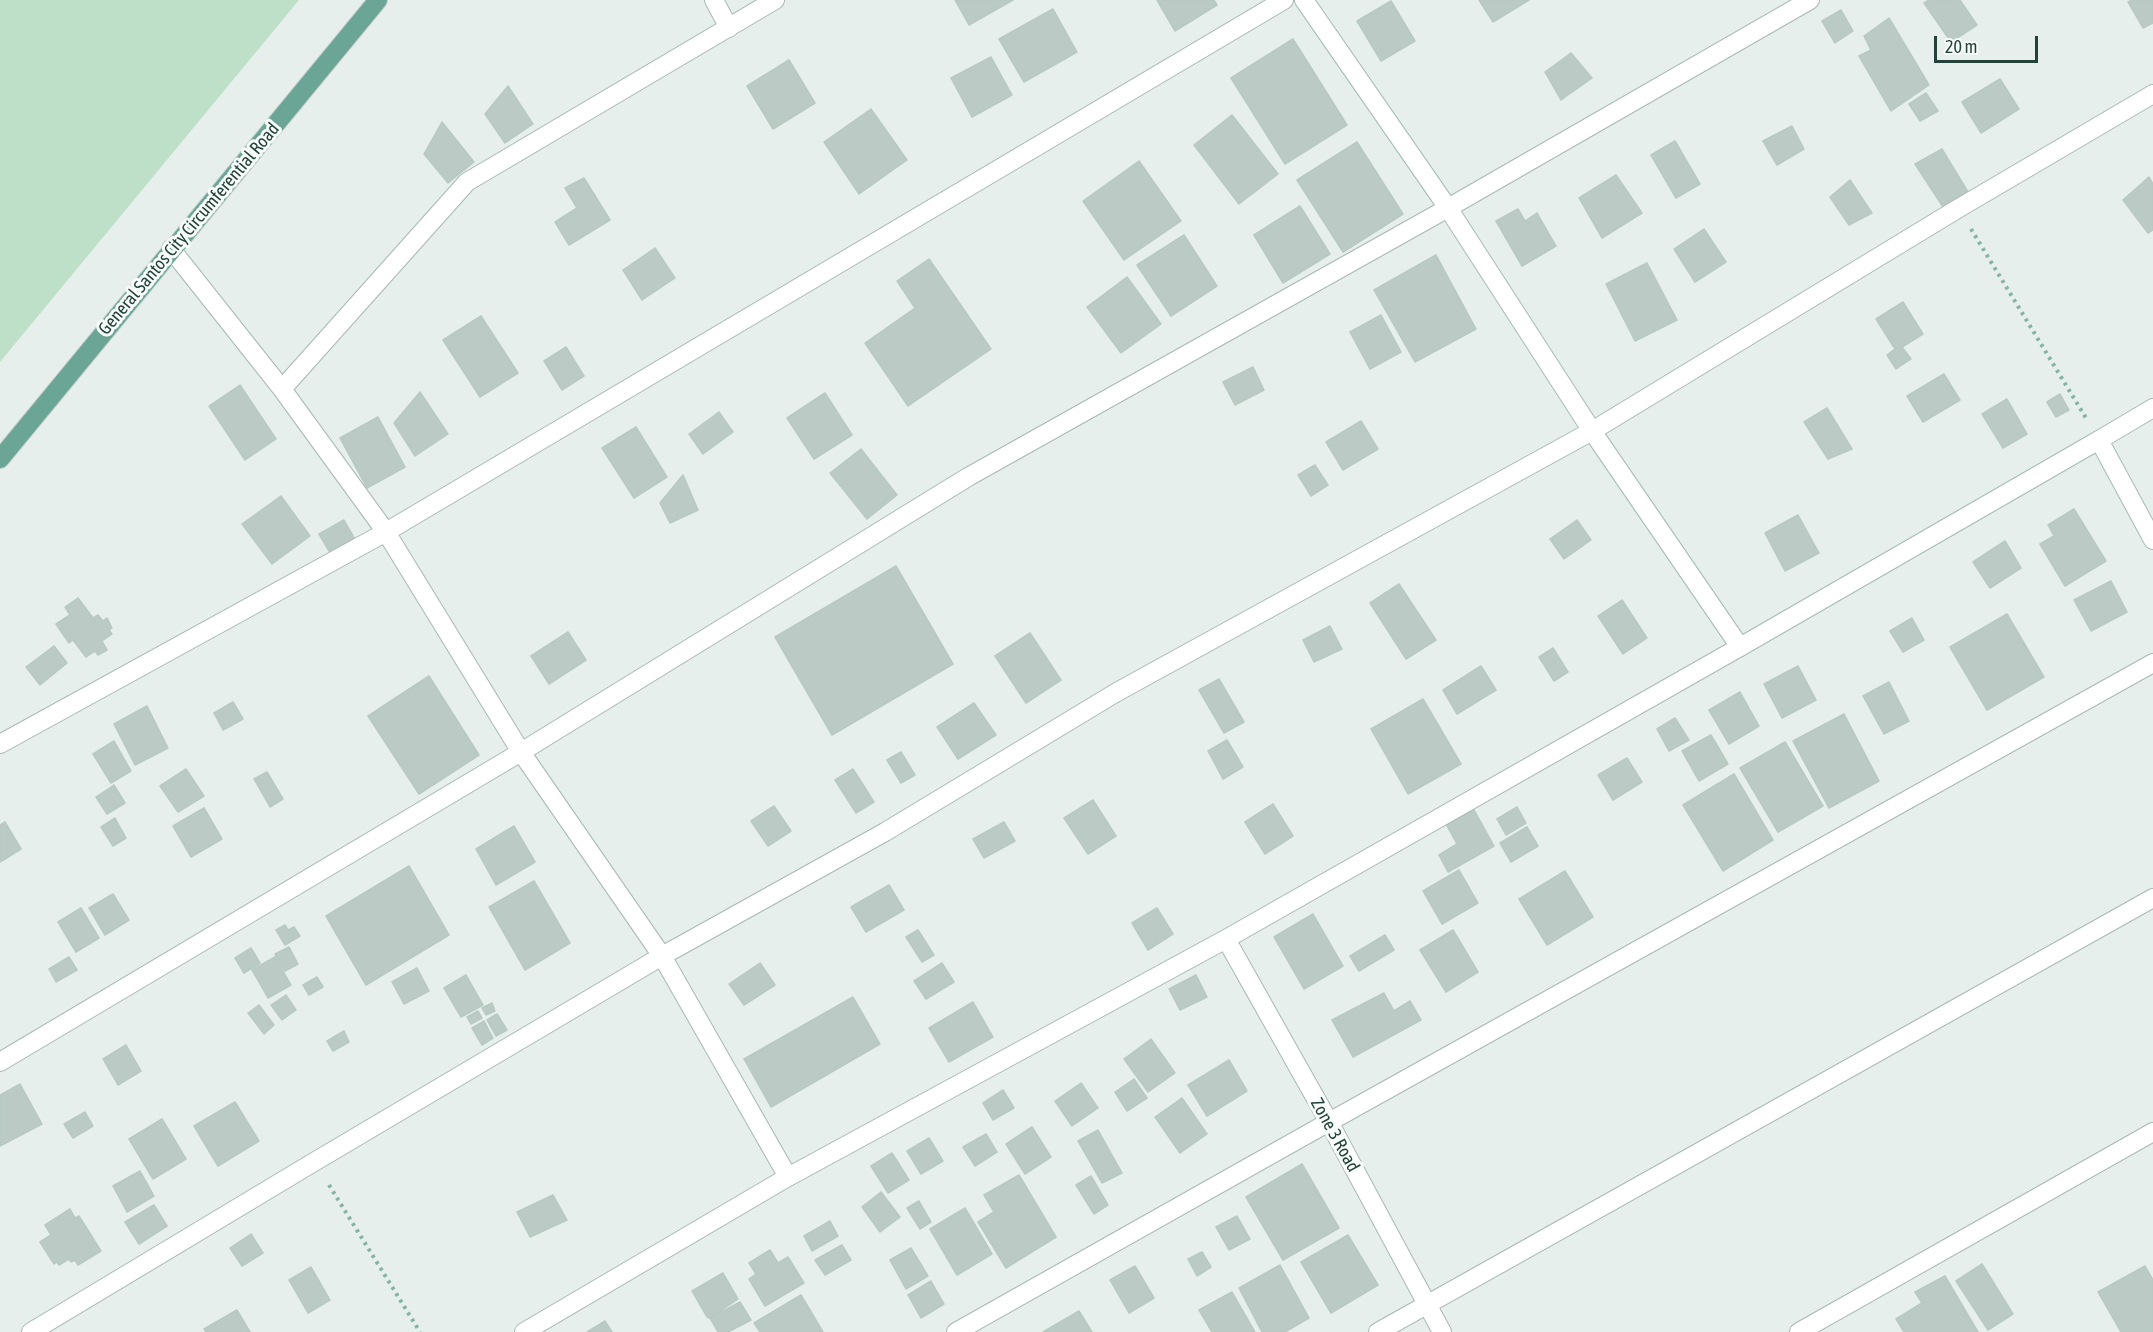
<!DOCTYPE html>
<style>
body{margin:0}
#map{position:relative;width:2153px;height:1332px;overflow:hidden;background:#e6efeb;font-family:"Asap Condensed",sans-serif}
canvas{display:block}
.scale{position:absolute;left:1934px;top:36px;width:104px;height:27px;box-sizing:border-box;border:3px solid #24423a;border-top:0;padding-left:8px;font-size:18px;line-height:21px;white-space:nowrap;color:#24423a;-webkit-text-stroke:4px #f7fbf9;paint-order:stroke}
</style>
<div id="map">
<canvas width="2153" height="1332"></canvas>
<div class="scale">20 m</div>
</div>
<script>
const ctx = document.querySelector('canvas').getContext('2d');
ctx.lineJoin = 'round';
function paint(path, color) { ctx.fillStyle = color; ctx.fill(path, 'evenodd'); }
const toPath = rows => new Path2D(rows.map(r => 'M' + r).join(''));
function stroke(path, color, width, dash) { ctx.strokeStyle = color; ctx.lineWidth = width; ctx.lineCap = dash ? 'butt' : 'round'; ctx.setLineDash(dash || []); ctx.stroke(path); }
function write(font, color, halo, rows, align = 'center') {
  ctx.font = font + ' "Asap Condensed",sans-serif'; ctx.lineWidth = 6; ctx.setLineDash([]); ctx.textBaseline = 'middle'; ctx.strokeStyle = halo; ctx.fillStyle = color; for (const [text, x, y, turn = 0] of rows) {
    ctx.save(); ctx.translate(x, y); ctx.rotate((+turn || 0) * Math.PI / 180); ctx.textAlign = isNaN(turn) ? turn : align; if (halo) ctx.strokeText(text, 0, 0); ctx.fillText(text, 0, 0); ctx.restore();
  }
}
paint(toPath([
 [0,0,299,0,0,362]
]), '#bfe0c8');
const building = toPath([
 [955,0,1013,0,969,25,955,0],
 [1157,0,1214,0,1217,5,1175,31,1157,0],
 [1479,0,1529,0,1493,22,1479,0],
 [1929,0,1960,0,1977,25,1951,42,1924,3,1929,0],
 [2132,0,2153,0,2153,23,2143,28,2128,2,2132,0],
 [1391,1,1415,41,1381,61,1357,21,1391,1],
 [1053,9,1077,52,1024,82,999,39,1053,9],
 [1841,10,1853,31,1835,43,1822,21,1841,10],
 [1889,18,1929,85,1891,111,1859,56,1871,50,1864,36,1889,18],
 [1293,39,1347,125,1285,164,1231,78,1293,39],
 [1571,53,1592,78,1561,100,1545,72,1571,53],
 [991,57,1012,95,972,117,951,78,991,57],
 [789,60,815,103,773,129,747,86,789,60],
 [2000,79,2019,109,1981,133,1962,102,2000,79],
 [508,86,533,124,505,143,485,114,508,86],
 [1926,93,1938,111,1920,121,1909,104,1926,93],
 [871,109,907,160,859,194,824,142,871,109],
 [1232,115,1278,174,1239,204,1194,145,1232,115],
 [442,122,474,162,448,183,424,154,442,122],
 [1792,126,1804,149,1777,165,1763,141,1792,126],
 [1675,141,1700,184,1676,198,1651,155,1675,141],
 [1357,142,1403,214,1343,252,1297,180,1357,142],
 [1942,149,1968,192,1945,210,1915,164,1942,149],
 [1139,161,1181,221,1124,260,1083,201,1139,161],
 [1616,175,1642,213,1602,238,1579,198,1616,175],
 [2149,177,2153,184,2153,230,2148,233,2123,200,2149,177],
 [584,178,610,220,569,245,555,222,577,208,565,188,584,178],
 [1850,180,1872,213,1849,225,1830,197,1850,180],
 [1300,206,1330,254,1283,283,1254,235,1300,206],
 [1518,209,1525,221,1537,213,1556,246,1522,266,1496,221,1518,209],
 [1704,229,1726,262,1695,282,1674,249,1704,229],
 [1184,235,1217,286,1171,316,1137,265,1184,235],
 [655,248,675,278,642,300,623,270,655,248],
 [1436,255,1476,329,1415,362,1374,290,1436,255],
 [929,259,991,349,908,406,865,343,915,308,897,281,929,259],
 [1647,263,1677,320,1635,341,1606,284,1647,263],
 [1127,277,1161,324,1121,353,1087,307,1127,277],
 [1903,302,1923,334,1902,347,1911,359,1896,369,1887,355,1895,349,1876,319,1903,302],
 [1381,315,1401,352,1370,369,1350,332,1381,315],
 [481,316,518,373,480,397,443,340,481,316],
 [566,347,584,376,562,390,544,361,566,347],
 [1253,367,1264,390,1235,405,1223,382,1253,367],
 [1944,374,1960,400,1923,422,1907,396,1944,374],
 [240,385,276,439,245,460,209,406,240,385],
 [420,392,448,434,415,456,394,423,420,392],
 [825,393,852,435,814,459,787,418,825,393],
 [2060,394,2069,410,2056,417,2047,402,2060,394],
 [2007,399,2027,434,2003,448,1982,414,2007,399],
 [1827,408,1852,449,1828,459,1804,422,1827,408],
 [719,412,733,432,703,454,689,434,719,412],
 [378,417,405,467,367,488,340,438,378,417],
 [1361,421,1378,449,1343,470,1326,442,1361,421],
 [636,427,667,477,634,498,602,448,636,427],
 [861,449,897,495,867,519,830,473,861,449],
 [1315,465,1328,485,1311,496,1298,475,1315,465],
 [683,475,698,510,670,523,660,503,683,475],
 [281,496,310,536,272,564,242,524,281,496],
 [2074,509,2106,561,2065,586,2040,544,2054,536,2048,525,2074,509],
 [1798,515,1819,553,1785,571,1765,533,1798,515],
 [344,520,356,541,332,556,319,534,344,520],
 [1577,520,1591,540,1564,559,1550,539,1577,520],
 [2005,541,2021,568,1990,588,1973,562,2005,541],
 [896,566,953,664,832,735,775,637,896,566],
 [2111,581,2127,612,2091,631,2074,600,2111,581],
 [1399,584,1436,640,1406,659,1370,603,1399,584],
 [78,598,93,618,98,615,103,621,107,618,112,628,109,630,112,634,102,641,107,650,98,655,95,651,86,657,73,640,69,643,56,624,70,615,65,607,78,598],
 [1622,600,1647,638,1623,654,1598,616,1622,600],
 [2007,614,2044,677,1987,710,1950,647,2007,614],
 [1912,618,1924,640,1903,652,1890,631,1912,618],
 [1330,626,1342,649,1314,662,1303,640,1330,626],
 [568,632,586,660,549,684,531,656,568,632],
 [1030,633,1061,680,1026,703,995,656,1030,633],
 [54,646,67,663,40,685,26,667,54,646],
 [1553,648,1568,672,1554,681,1539,657,1553,648],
 [1481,666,1496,690,1457,714,1443,690,1481,666],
 [1798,666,1816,700,1782,718,1764,684,1798,666],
 [429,676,479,755,419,794,368,716,429,676],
 [1219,679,1244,722,1224,733,1199,690,1219,679],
 [1889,682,1909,721,1884,734,1863,696,1889,682],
 [1740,692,1759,726,1729,744,1709,710,1740,692],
 [1423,699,1461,764,1408,794,1371,729,1423,699],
 [233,702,243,719,223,730,214,713,233,702],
 [974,703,996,735,958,759,937,727,974,703],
 [147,706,168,748,135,765,114,724,147,706],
 [1844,714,1879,781,1829,808,1793,741,1844,714],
 [1675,718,1689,740,1669,751,1657,729,1675,718],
 [1711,735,1728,764,1699,781,1682,751,1711,735],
 [1227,740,1243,767,1223,779,1208,751,1227,740],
 [114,741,131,771,111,783,93,754,114,741],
 [1785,742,1823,806,1778,832,1740,768,1785,742],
 [901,752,915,775,901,783,887,760,901,752],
 [1627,758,1642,782,1613,800,1598,775,1627,758],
 [186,769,204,796,178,812,160,786,186,769],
 [853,769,874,802,856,813,835,780,853,769],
 [267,772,283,799,270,807,254,779,267,772],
 [1734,774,1773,840,1723,871,1683,805,1734,774],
 [114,785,125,803,107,814,96,797,114,785],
 [1093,800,1116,836,1088,854,1064,818,1093,800],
 [1273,804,1293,836,1265,854,1245,822,1273,804],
 [774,806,791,831,768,846,751,821,774,806],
 [1517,807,1526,823,1506,835,1497,819,1517,807],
 [204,808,222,839,191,857,173,826,204,808],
 [1473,808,1494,846,1448,872,1439,855,1457,844,1446,824,1473,808],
 [115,818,126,838,113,846,101,827,115,818],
 [5,822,21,849,0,862,0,825,5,822],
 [1004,822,1015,841,984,858,973,839,1004,822],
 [514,826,535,862,496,885,476,849,514,826],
 [1527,827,1538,846,1511,862,1500,843,1527,827],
 [409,866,449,935,366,985,326,916,409,866],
 [1459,870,1478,903,1442,924,1423,891,1459,870],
 [1565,871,1593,917,1547,945,1519,899,1565,871],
 [534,881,570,943,525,970,489,907,534,881],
 [889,885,904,910,866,932,851,907,889,885],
 [113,894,129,920,105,935,89,908,113,894],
 [81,908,99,938,76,952,58,922,81,908],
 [1157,908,1173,934,1148,950,1132,923,1157,908],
 [1313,914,1343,966,1304,989,1274,937,1313,914],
 [285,925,288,930,294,927,300,936,285,945,276,930,285,925],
 [918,930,934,955,922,962,906,937,918,930],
 [1453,930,1478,972,1446,992,1420,950,1453,930],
 [1385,935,1394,950,1359,971,1350,956,1385,935],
 [289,947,298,964,285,971,275,954,289,947],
 [251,948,260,963,244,973,235,958,251,948],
 [69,957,77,970,56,982,49,969,69,957],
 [275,957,291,985,268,998,252,970,275,957],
 [760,963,775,985,744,1005,729,984,760,963],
 [942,963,954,982,926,999,914,981,942,963],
 [417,968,429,991,404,1004,392,982,417,968],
 [466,975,483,1005,461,1017,444,988,466,975],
 [1196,975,1207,997,1180,1010,1169,989,1196,975],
 [317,977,323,987,309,995,303,985,317,977],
 [1384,993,1394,1011,1410,1001,1421,1020,1353,1057,1332,1020,1384,993],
 [286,995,296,1010,282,1020,271,1005,286,995],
 [853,997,880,1044,771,1107,744,1059,853,997],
 [973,1002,993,1037,949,1062,929,1028,973,1002],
 [492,1003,495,1011,486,1015,482,1008,492,1003],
 [259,1005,274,1025,264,1034,248,1013,259,1005],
 [478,1011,482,1018,471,1024,467,1017,478,1011],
 [497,1014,507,1030,496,1036,487,1020,497,1014],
 [484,1021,493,1038,482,1045,472,1028,484,1021],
 [344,1031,349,1042,333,1051,327,1041,344,1031],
 [1151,1039,1175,1073,1148,1092,1124,1059,1151,1039],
 [126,1045,141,1071,118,1085,103,1059,126,1045],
 [1229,1060,1247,1091,1207,1116,1188,1085,1229,1060],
 [1134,1079,1147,1098,1127,1111,1115,1092,1134,1079],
 [1081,1083,1098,1108,1072,1126,1055,1101,1081,1083],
 [20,1084,42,1124,0,1146,0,1095,20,1084],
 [1003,1090,1014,1108,993,1120,983,1103,1003,1090],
 [1182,1098,1207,1134,1180,1153,1155,1117,1182,1098],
 [235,1102,259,1141,218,1166,194,1126,235,1102],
 [85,1112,93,1126,73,1138,64,1124,85,1112],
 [162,1119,186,1159,153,1179,129,1139,162,1119],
 [1032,1127,1051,1157,1025,1174,1006,1144,1032,1127],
 [1098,1130,1122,1173,1102,1183,1078,1141,1098,1130],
 [986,1134,997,1152,975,1166,963,1147,986,1134],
 [929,1138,943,1161,921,1174,907,1151,929,1138],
 [892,1153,909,1180,888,1193,871,1166,892,1153],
 [1302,1164,1339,1228,1283,1260,1246,1197,1302,1164],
 [140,1171,154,1196,127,1212,113,1186,140,1171],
 [1019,1175,1056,1237,1006,1268,978,1222,994,1212,984,1195,1019,1175],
 [1091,1176,1108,1205,1094,1214,1076,1185,1091,1176],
 [881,1192,900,1217,880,1232,862,1207,881,1192],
 [553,1195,567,1220,530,1237,517,1212,553,1195],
 [919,1201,931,1222,920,1229,907,1208,919,1201],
 [154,1205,167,1226,139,1244,125,1222,154,1205],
 [965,1208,992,1254,957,1275,930,1229,965,1208],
 [70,1209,75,1218,79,1216,101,1251,78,1265,75,1260,71,1262,69,1259,59,1265,57,1262,54,1264,40,1242,51,1235,45,1225,70,1209],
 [1237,1216,1250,1239,1229,1250,1216,1227,1237,1216],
 [830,1221,838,1236,812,1251,804,1236,830,1221],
 [251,1234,263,1253,242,1266,230,1248,251,1234],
 [1348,1235,1378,1285,1331,1313,1301,1262,1348,1235],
 [842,1245,851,1260,825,1275,815,1260,842,1245],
 [911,1248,928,1276,906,1289,890,1260,911,1248],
 [770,1250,778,1263,788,1257,804,1283,765,1306,749,1279,756,1274,749,1263,770,1250],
 [1202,1252,1211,1267,1197,1276,1188,1259,1202,1252],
 [1982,1264,2013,1314,1988,1330,1956,1281,1982,1264],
 [1280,1265,1309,1318,1285,1332,1262,1332,1239,1288,1280,1265],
 [1135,1266,1154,1298,1129,1313,1110,1280,1135,1266],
 [2145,1266,2153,1280,2153,1332,2121,1332,2098,1292,2145,1266],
 [311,1267,330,1300,308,1313,289,1280,311,1267],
 [723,1273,738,1299,710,1318,707,1317,692,1291,723,1273],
 [1945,1276,1978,1332,1904,1332,1896,1319,1922,1303,1915,1292,1945,1276],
 [931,1281,944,1304,921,1318,908,1295,931,1281],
 [1232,1292,1255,1332,1212,1332,1199,1310,1232,1292],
 [801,1295,823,1332,760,1332,754,1323,801,1295],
 [740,1302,751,1320,728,1332,718,1332,710,1318,740,1302],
 [237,1310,250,1332,206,1332,204,1329,237,1310],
 [1079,1311,1092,1332,1043,1332,1079,1311],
 [605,1321,612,1332,587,1332,605,1321]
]);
paint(building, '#bbcac4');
stroke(building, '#b8c9c2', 1.5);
const street = toPath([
 [714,0,729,28],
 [171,249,282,389,386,532,521,752,662,956,788,1177],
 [282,389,467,182,775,0],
 [2099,440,2153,408],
 [0,744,386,532,1284,0],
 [1226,939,1329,1122,1442,1332],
 [0,1062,521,752,968,477,1448,208,1810,0],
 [31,1332,314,1162,662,956,885,832,1117,692,1592,431,1959,208,2153,94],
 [524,1332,788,1177,1226,939,1740,647],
 [956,1332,1329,1122,2153,663],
 [1378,1332,2153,898],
 [1799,1332,2153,1132]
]);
const secondary = toPath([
 [1304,0,1448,208,1592,431,1740,647,2099,440,2153,540]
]);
const primary = toPath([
 [0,459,378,0]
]);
stroke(street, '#a8b8b2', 20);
stroke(secondary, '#a4bbb3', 20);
stroke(primary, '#c2cac8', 20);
stroke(toPath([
 [1971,229,2086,418],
 [329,1185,420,1332]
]), '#86b3a5', 4, [3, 4.5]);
stroke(street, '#fff', 18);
stroke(secondary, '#fff', 18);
stroke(primary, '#6aa596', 18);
write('18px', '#24423a', '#f7fbf9', [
 ["General Santos City Circumferential Road",189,229,-50],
 ["Zone 3 Road",1335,1135,61]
]);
</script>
